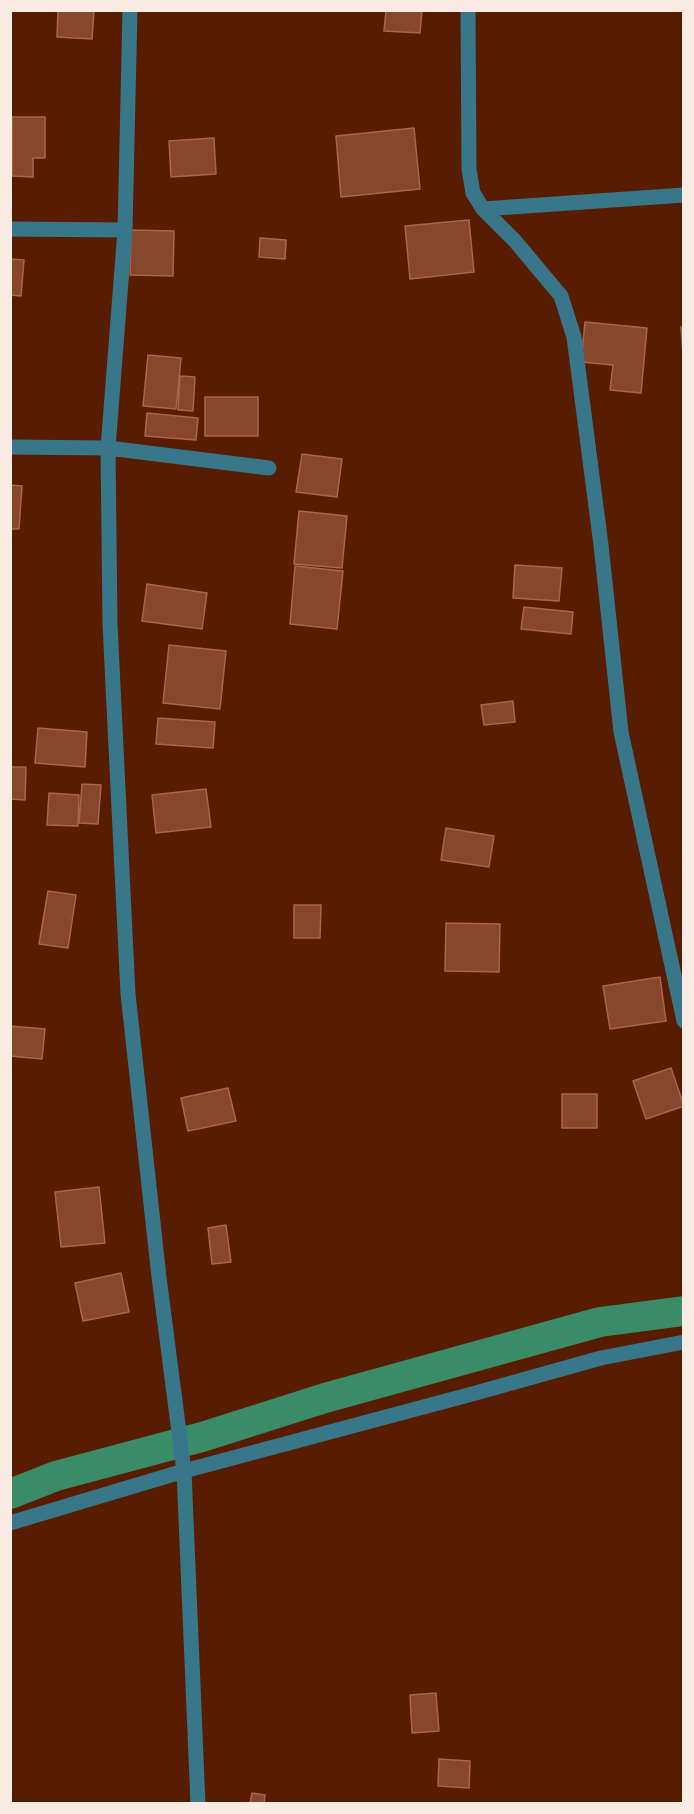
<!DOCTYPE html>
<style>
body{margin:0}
#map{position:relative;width:694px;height:1814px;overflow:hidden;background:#581c00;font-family:"Fira Sans Condensed",sans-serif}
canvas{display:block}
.frame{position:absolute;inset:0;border:12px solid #faeae4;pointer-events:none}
</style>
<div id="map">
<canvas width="694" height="1814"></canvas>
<div class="frame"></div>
</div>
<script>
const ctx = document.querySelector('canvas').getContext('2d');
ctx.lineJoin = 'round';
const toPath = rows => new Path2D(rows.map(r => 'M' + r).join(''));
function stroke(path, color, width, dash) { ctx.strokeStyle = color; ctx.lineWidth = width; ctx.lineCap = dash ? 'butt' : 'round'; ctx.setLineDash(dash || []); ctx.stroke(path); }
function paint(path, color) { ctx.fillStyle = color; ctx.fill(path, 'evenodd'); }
stroke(toPath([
 [10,1494,56,1476,202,1437,325,1398,600,1322,684,1311]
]), '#3a8c68', 30);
const building = toPath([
 [58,10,94,10,92,39,57,37,58,10],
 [386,10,422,10,420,33,384,31,386,10],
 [12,117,45,117,45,158,33,158,33,177,12,176,12,117],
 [414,128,420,189,341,197,336,136,414,128],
 [214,138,216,174,171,177,169,141,214,138],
 [469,220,474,272,410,279,405,226,469,220],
 [131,230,174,231,173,276,130,275,131,230],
 [260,238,286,240,285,259,259,257,260,238],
 [10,259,24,260,21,296,10,295,10,259],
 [585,322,647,328,641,393,610,390,613,365,581,362,585,322],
 [681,327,684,327,684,355,683,355,681,327],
 [148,355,181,358,176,409,143,406,148,355],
 [180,376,195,377,193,411,178,410,180,376],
 [205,397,258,397,258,436,205,436,205,397],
 [147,413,198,418,196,440,145,436,147,413],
 [302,454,342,459,337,497,296,492,302,454],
 [10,485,22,486,19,529,10,529,10,485],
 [299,511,347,516,342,568,294,564,299,511],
 [515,565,562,568,559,601,513,598,515,565],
 [295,566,343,571,337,629,290,624,295,566],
 [147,584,207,593,202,629,142,621,147,584],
 [524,607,573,612,571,634,521,629,524,607],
 [169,645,226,651,220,709,163,703,169,645],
 [513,701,515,722,484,725,481,705,513,701],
 [158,718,215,722,213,748,156,744,158,718],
 [38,728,87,732,85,767,35,763,38,728],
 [10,767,26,767,25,800,10,799,10,767],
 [82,784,101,785,98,824,79,823,82,784],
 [206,789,211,827,156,833,152,795,206,789],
 [49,793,79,795,78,826,47,825,49,793],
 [446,828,494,836,489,867,441,860,446,828],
 [48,891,76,895,68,948,39,944,48,891],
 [294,905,321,905,320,938,294,938,294,905],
 [446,923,500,924,499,972,445,971,446,923],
 [660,977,666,1021,610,1029,603,986,660,977],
 [10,1026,45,1029,42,1059,10,1056,10,1026],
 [671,1068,684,1106,646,1119,633,1081,671,1068],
 [228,1088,236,1121,188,1131,181,1098,228,1088],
 [562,1094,597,1094,597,1128,562,1128,562,1094],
 [99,1187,105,1243,61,1247,55,1192,99,1187],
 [226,1225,231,1262,212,1264,208,1228,226,1225],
 [121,1273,129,1312,83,1321,75,1283,121,1273],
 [436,1693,439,1731,412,1733,410,1695,436,1693],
 [439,1759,470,1761,469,1788,438,1786,439,1759],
 [252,1793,265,1795,264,1804,250,1804,252,1793]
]);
paint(building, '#87472d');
stroke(building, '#aa664b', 1.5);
stroke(toPath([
 [130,10,125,230,108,448,110,624,128,994,159,1277,184,1471,198,1804],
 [468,10,469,169,473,193,483,209,515,241,561,296,574,337,601,545,621,732,684,1021],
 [483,209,684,195],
 [10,229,125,230],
 [10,447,108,448,269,468],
 [10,1523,184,1471,472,1394,601,1358,684,1342]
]), '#38768a', 15);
</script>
